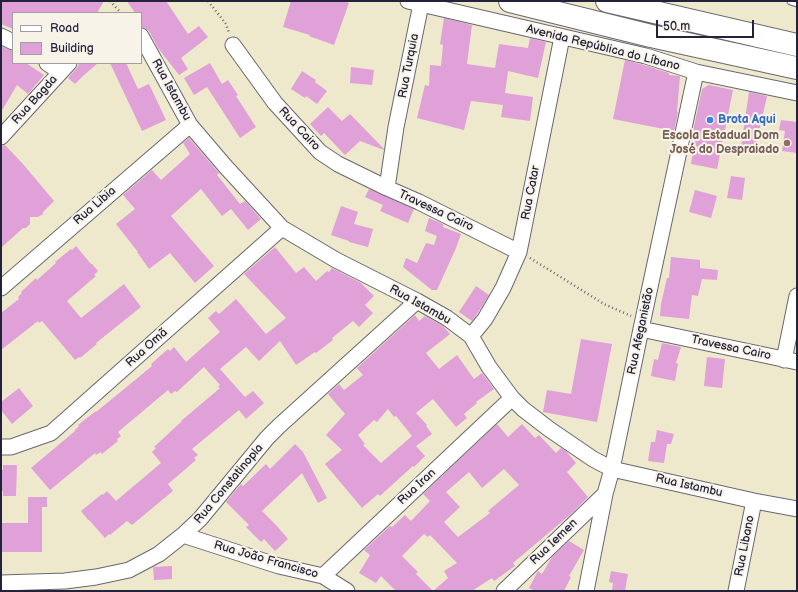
<!DOCTYPE html>
<meta charset="utf-8">
<style>
body{margin:0}
#map{position:relative;width:798px;height:592px;overflow:hidden;background:#eee8cd;font-family:"Balsamiq Sans",sans-serif}
canvas{display:block}
.frame{position:absolute;inset:0;border:2px solid #22223b;pointer-events:none}
.legend{position:absolute;left:12px;top:12px;width:130px;height:52px;box-sizing:border-box;background:#f7f3e8;border:1px solid #a29fa3;margin:0;padding:5px 7px;list-style:none;font-size:12px;color:#22223b}
.legend li{display:flex;align-items:center;gap:8px;height:20px}
.legend b{width:20px;border:1px solid #a29fa3}
.scale{position:absolute;left:656px;top:20px;width:98px;height:18px;box-sizing:border-box;border:2px solid #22223b;border-top:0;padding-left:5px;font-size:12px;line-height:14px;white-space:nowrap;color:#22223b;-webkit-text-stroke:3px #f7f3e8;paint-order:stroke}
</style>
<div id="map">
<canvas width="798" height="592"></canvas>
<div class="frame"></div>
<ul class="legend">
<li><b style="height:5px;background:#fff"></b>Road</li>
<li><b style="height:11px;background:#e0a1d8"></b>Building</li>
</ul>
<div class="scale">50 m</div>
</div>
<script>
const ctx = document.querySelector('canvas').getContext('2d');
ctx.lineJoin = 'round';
function paint(path, color) { ctx.fillStyle = color; ctx.fill(path, 'evenodd'); }
const toPath = rows => new Path2D(rows.map(r => 'M' + r).join(''));
function stroke(path, color, width, dash) { ctx.strokeStyle = color; ctx.lineWidth = width; ctx.lineCap = dash ? 'butt' : 'round'; ctx.setLineDash(dash || []); ctx.stroke(path); }
function write(font, color, halo, rows, align = 'center') {
  ctx.font = font + ' "Balsamiq Sans",sans-serif'; ctx.lineWidth = 4; ctx.setLineDash([]); ctx.textBaseline = 'middle'; ctx.strokeStyle = halo; ctx.fillStyle = color; for (const [text, x, y, turn = 0] of rows) {
    ctx.save(); ctx.translate(x, y); ctx.rotate((+turn || 0) * Math.PI / 180); ctx.textAlign = isNaN(turn) ? turn : align; if (halo) ctx.strokeText(text, 0, 0); ctx.fillText(text, 0, 0); ctx.restore();
  }
}
paint(toPath([
 [1,1,104,1,97,13,13,13,13,29,1,24],
 [127,1,166,1,188,34,199,26,208,37,181,58,188,69,179,75,158,48,149,31,145,28,141,27,141,13,135,13],
 [291,1,343,1,349,3,334,45,309,36,310,35,283,27],
 [444,18,472,25,467,64,495,68,499,44,528,48,530,38,546,42,538,78,508,71,505,93,533,97,530,121,501,117,503,105,471,101,464,130,417,118,425,85,429,86,430,65,441,66,443,45,440,44],
 [1,46,13,51,13,63,26,63,44,75,28,94,17,85,1,112],
 [625,60,644,65,669,73,669,75,680,76,677,112,678,112,674,131,613,119],
 [80,63,98,63,83,76,75,84,68,78,76,69],
 [110,63,126,63,138,89,149,84,166,120,142,131],
 [210,63,222,84,228,80,238,95,236,96,256,127,240,138,207,87,194,95,184,78],
 [351,67,374,70,372,85,350,83],
 [302,71,316,80,315,82,327,91,317,104,306,96,305,98,291,89],
 [709,85,733,90,717,169,691,164,693,151,689,150,702,89],
 [749,92,767,96,759,132,756,150,741,147],
 [328,107,342,121,350,114,384,149,384,150,360,141,345,155,324,133,321,136,310,124],
 [781,120,797,122,797,153,782,151,785,131,779,130],
 [189,138,219,173,217,175,240,204,245,201,261,219,248,230,231,209,222,216,201,189,171,216,214,266,195,283,170,253,149,269,137,252,138,252,116,224,135,209,123,195,152,170,161,180,190,154,183,143],
 [5,145,23,164,54,201,43,212,43,214,38,217,30,217,30,224,26,228,23,228,1,248,1,146],
 [731,176,745,178,742,200,727,198],
 [369,189,414,209,408,223,380,211,383,205,365,197],
 [695,190,717,196,711,218,689,212],
 [341,206,358,212,354,224,373,229,368,247,349,242,349,241,331,235],
 [429,218,443,224,443,227,461,234,456,248,437,290,432,290,403,267,406,258,417,263,426,243,434,245,437,236,425,231],
 [76,246,91,264,92,264,98,271,94,275,96,276,67,301,81,318,124,284,141,307,96,343,97,344,80,358,79,357,75,360,42,321,39,323,38,321,1,350,1,313,19,299,18,297,22,293,21,292,36,278,37,280,56,263,55,262,71,249,72,250],
 [275,247,296,273,304,267,316,281,327,271,329,272,332,268,361,283,374,296,365,305,373,313,359,327,353,321,332,338,333,340,316,353,315,352,296,365,280,341,259,361,246,347,220,369,245,397,253,391,264,403,246,419,239,410,192,449,198,455,194,458,196,460,168,484,173,491,132,525,127,521,110,535,109,534,105,538,89,520,88,520,81,511,102,494,103,495,107,491,116,501,161,463,152,452,156,448,154,447,182,421,181,421,220,388,218,387,220,385,204,367,177,392,175,391,171,394,168,390,118,432,121,436,117,439,118,441,102,454,101,452,96,455,95,453,50,490,31,468,75,431,75,430,79,426,78,425,96,411,96,412,129,385,152,366,151,364,168,349,170,351,174,347,186,362,220,332,208,318,216,311,219,314,236,299,266,334,286,318,244,274],
 [671,257,700,260,700,268,718,270,717,280,702,279,698,296,692,295,689,319,660,316,661,304,667,278,669,278],
 [476,286,489,295,481,308,472,321,459,312],
 [415,315,419,321,425,316,443,326,450,334,426,353,439,369,457,355,474,379,482,373,494,389,476,402,477,403,464,414,467,418,456,427,433,399,416,413,427,425,426,426,432,434,416,446,425,456,414,467,413,466,403,475,380,496,378,494,362,508,325,464,342,450,326,435,345,414,328,394,339,384,344,390,363,375,357,368],
 [388,409,394,417,396,416,412,436,381,463,363,445,365,444,358,435,374,420,377,422],
 [581,339,612,344,597,422,543,412,547,390,571,394],
 [662,343,681,347,676,363,678,364,675,381,651,376,654,359,658,360],
 [707,357,725,359,722,388,704,386],
 [19,388,33,406,12,424,1,410,1,402],
 [497,424,508,437,522,424,535,438,539,435,556,453,561,448,566,451,576,463,567,472,588,497,571,514,513,563,515,566,494,581,492,578,472,591,396,591,381,576,376,583,359,573,370,555,364,550,390,526,392,527,405,515,411,521,430,501,423,494],
 [504,469,519,485,488,511,490,513,458,537,444,522,460,507,446,492,469,472,482,488],
 [424,534,428,537,430,535,457,563,444,571,448,578,433,591,416,574,418,572,402,556],
 [657,430,674,434,671,444,667,444,664,463,648,461,651,442,655,442],
 [295,444,303,452,327,498,318,503,302,473,262,511,277,526,288,539,275,551,264,539,261,542,246,527,249,525,226,502,241,484,243,486,266,464,270,469],
 [3,465,17,465,16,496,3,496,3,491,1,491,1,470,3,470],
 [28,497,47,497,47,507,42,507,42,552,1,552,1,523,28,523],
 [569,541,584,550,569,576,571,577,564,591,535,591,529,588,538,571,542,574,552,557],
 [172,566,172,579,154,580,153,567],
 [611,571,628,574,625,591,612,591,613,583,609,582]
]), '#e0a1d8');
const service = toPath([
 [791,1,797,3]
]);
const minor = toPath([
 [408,1,646,56,696,72,797,93],
 [421,4,396,127,387,188,419,202,519,252],
 [1,36,13,42],
 [141,36,190,125,225,166,282,228,336,260,417,301,447,318,471,336,489,367,512,398,523,409,549,429,593,459,612,469,754,501,797,509],
 [233,45,275,103,320,152,338,164,387,188],
 [47,63,60,72],
 [1,137,69,63],
 [1,288,190,125],
 [641,329,797,362],
 [471,336,485,319,503,288,519,252,562,37],
 [784,360,797,296],
 [1,447,11,447,51,433,282,228],
 [183,535,279,566,323,576,347,591],
 [323,576,512,398],
 [1,583,65,581,96,577,129,570,159,554,183,535,200,519,267,438,279,426,417,301],
 [504,591,605,494],
 [586,591,605,494,612,469,641,329,696,72],
 [736,591,754,501]
]);
const primary = toPath([
 [510,1,651,36,797,68],
 [607,1,797,45]
]);
stroke(service, '#69676e', 9);
stroke(minor, '#69676e', 17);
stroke(primary, '#69676e', 24);
stroke(toPath([
 [110,1,121,13],
 [208,1,226,24,229,33],
 [530,258,604,304,631,316]
]), '#69676e', 2.5, [1, 3]);
stroke(service, '#fff', 7);
stroke(minor, '#fff', 15);
stroke(primary, '#fff', 22);
for (const [x, y, r, color] of [
 [710,120,4,"#3f7fe0"],
 [787,143,4,"#8d6e63"]
]) { const dot = new Path2D(); dot.arc(x, y, r, 0, 2 * Math.PI); ctx.fillStyle = color; ctx.fill(dot); stroke(dot, '#f7f3e8', 1.5); }
write('12px', '#22223b', '#f7f3e8', [
 ["Avenida República do Líbano",603,48,14],
 ["Rua Turquia",409,66,-79],
 ["Rua Istambu",171,90,61],
 ["Rua Bagda",35,100,-48],
 ["Rua Cairo",299,129,47],
 ["Rua Catar",531,193,-79],
 ["Rua Libia",95,206,-41],
 ["Travessa Cairo",436,211,25],
 ["Rua Istambu",420,305,29],
 ["Rua Afeganistão",641,331,-78],
 ["Rua Omã",147,348,-42],
 ["Travessa Cairo",731,348,12],
 ["Rua Constatinopla",229,484,-50],
 ["Rua Istambu",689,486,13],
 ["Rua Iran",417,487,-43],
 ["Rua Iemen",554,542,-44],
 ["Rua Libano",745,546,-79],
 ["Rua João Francisco",266,560,16]
]);
write('bold 12px', '#366cbe', '#f7f3e8', [
 ["Brota Aqui",718,120]
], 'left');
write('bold 12px', '#785e54', '#f7f3e8', [
 ["Escola Estadual Dom",779,136],
 ["José do Despraiado",779,150]
], 'right');
</script>
